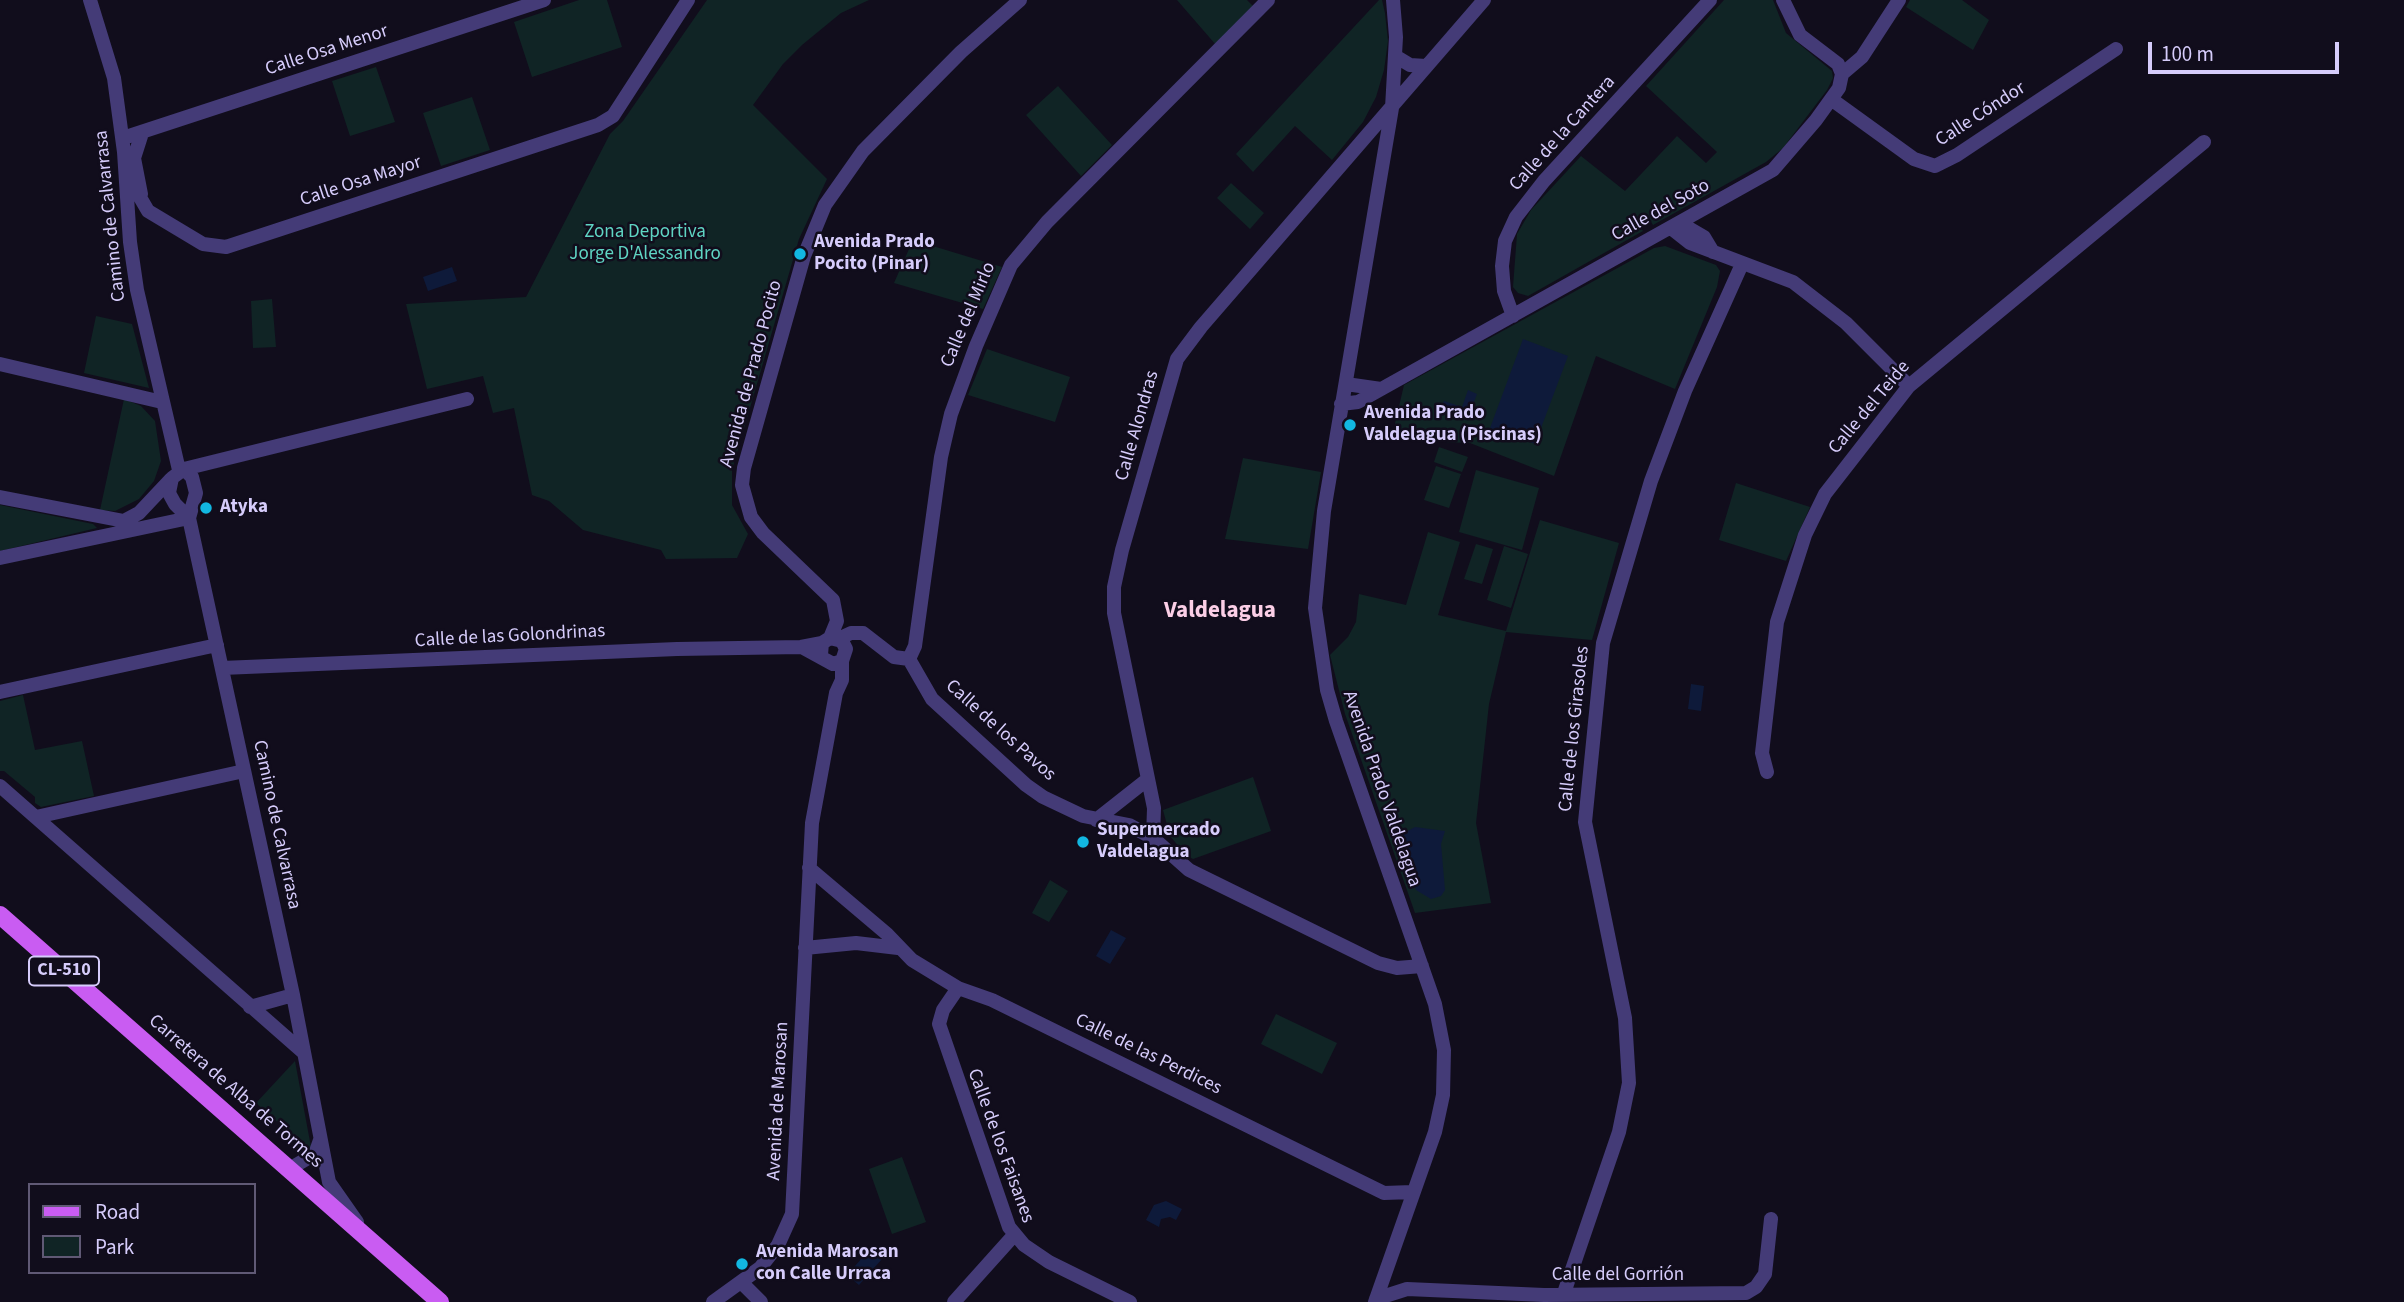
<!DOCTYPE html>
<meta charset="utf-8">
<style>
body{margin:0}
#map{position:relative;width:2404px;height:1302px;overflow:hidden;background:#110d1c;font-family:"Source Sans 3",sans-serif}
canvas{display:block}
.legend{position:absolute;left:28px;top:1183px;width:228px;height:91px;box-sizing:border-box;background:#110d1c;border:2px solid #605975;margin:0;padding:9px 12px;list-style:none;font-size:21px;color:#d6ccfb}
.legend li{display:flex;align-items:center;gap:14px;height:35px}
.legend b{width:35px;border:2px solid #605975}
.scale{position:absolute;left:2148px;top:42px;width:191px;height:32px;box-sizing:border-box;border:4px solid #d6ccfb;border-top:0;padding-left:9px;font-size:21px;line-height:24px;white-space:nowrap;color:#d6ccfb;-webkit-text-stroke:5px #110d1c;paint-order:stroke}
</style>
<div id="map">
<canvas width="2404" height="1302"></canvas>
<ul class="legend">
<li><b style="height:9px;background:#c95cf2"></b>Road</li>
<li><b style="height:19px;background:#102425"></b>Park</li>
</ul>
<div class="scale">100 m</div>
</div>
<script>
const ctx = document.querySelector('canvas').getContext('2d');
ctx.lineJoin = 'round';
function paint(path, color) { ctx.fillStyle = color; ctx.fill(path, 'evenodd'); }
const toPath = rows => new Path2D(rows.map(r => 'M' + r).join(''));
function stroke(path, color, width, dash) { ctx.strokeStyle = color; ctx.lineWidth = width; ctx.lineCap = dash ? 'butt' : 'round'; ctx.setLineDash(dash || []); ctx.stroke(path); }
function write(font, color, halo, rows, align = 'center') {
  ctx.font = font + ' "Source Sans 3",sans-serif'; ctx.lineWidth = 5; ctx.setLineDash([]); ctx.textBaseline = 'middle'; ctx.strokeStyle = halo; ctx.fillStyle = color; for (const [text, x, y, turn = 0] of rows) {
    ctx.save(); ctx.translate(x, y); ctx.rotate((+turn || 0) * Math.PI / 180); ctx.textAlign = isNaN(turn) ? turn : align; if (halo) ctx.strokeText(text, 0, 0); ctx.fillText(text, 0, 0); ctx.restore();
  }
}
paint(toPath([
 [579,0,607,0,622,47,532,77,514,22],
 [707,0,869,0,841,13,802,45,783,64,753,105,827,179,799,239,732,470,732,505,748,534,737,558,666,559,661,550,583,530,549,501,532,495,514,408,493,413,483,376,427,389,406,304,526,297,610,134,623,121],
 [1177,0,1247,0,1253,6,1216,45],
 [1379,0,1382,0,1385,13,1388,41,1384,70,1376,97,1363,122,1332,160,1295,126,1253,172,1236,154],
 [1724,0,1773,0,1786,33,1832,71,1833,78,1827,90,1783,148,1766,162,1653,225,1648,217,1638,223,1643,231,1528,296,1518,293,1513,287,1517,234,1531,210,1581,156,1625,191,1677,136,1706,163,1717,152,1646,86],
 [1910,0,1962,0,1989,20,1973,50,1906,7],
 [376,67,395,122,350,136,332,81],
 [1058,86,1112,145,1081,176,1026,115],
 [472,97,490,150,441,166,423,113],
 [1231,183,1264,213,1250,229,1217,198],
 [913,240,1002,267,983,309,894,283],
 [1665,246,1716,265,1720,271,1717,287,1675,389,1596,356,1554,476,1470,443,1416,441,1392,436,1404,385,1654,248],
 [272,299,276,347,253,348,251,301],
 [96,316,132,324,149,388,84,373],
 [987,349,1070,377,1055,422,968,395],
 [124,399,141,406,155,421,161,461,154,481,139,499,115,511,100,510],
 [1439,447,1468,457,1462,472,1434,462],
 [1243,458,1321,472,1308,549,1225,539],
 [1436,466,1461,474,1449,508,1424,500],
 [1476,470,1539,488,1522,550,1459,532],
 [1736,483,1810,507,1786,561,1719,540],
 [0,505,93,524,97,528,0,551],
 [1540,520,1619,543,1592,640,1506,632,1489,704,1476,823,1491,903,1415,913,1345,714,1330,655,1348,637,1356,622,1359,594,1406,605,1428,532,1460,542,1438,615,1506,631],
 [1476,544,1493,549,1482,584,1464,579],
 [1504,546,1528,554,1511,608,1487,600],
 [23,695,35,750,82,741,94,796,41,807,35,803,35,797,4,771,0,771,0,701],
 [1253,777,1271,831,1193,859,1186,855,1170,836,1163,810],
 [1050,880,1068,891,1049,922,1032,913],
 [1276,1014,1337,1043,1322,1074,1261,1044],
 [295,1061,311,1147,309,1150,256,1103],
 [902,1157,926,1222,892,1234,869,1169]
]), '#102425');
paint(toPath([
 [452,267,457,281,428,291,423,277],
 [1523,339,1568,356,1535,444,1490,428],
 [1468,390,1477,394,1467,420,1440,410,1444,401,1462,407],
 [1691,684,1704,686,1701,711,1688,709],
 [1415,827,1445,831,1441,844,1445,890,1441,896,1431,899,1416,890,1401,849,1402,834],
 [1111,930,1126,938,1110,964,1096,956],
 [1166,1201,1182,1209,1176,1220,1170,1217,1161,1219,1159,1227,1146,1220,1154,1205],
 [870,1249,882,1259,859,1285,847,1275]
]), '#0e1a3a');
stroke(toPath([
 [90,0,114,78,124,152,130,242,137,290,179,470],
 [1783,0,1800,35,1838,64,1842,74],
 [1395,56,1410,65,1426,66],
 [1831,99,1914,159,1935,166,1957,155,2116,49],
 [123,138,544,0],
 [126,181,134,187,148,211,203,244,226,247,598,125,613,116,688,0],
 [141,194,134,158,142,133],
 [1680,223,1704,237,1713,252],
 [1671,228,1690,243,1793,282,1846,323,1909,386],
 [1513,316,1504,291,1502,266,1505,241,1516,217,1544,181,1710,0],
 [0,364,162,402],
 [1346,384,1381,389],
 [1341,404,1358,402,1773,170,1816,120,1839,88,1842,74,1862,57,1899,0],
 [184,469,467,399],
 [0,497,124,521,139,513,171,479],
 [189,518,175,504,169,493,172,478,184,469,192,477,196,493,189,518,293,995,329,1182,357,1222],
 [0,558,189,518],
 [830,638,837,621,833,600,763,533,751,517,742,485,744,468,804,256,825,205,863,151,961,52,1020,0],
 [838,639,851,633,863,633,894,657,909,659],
 [802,647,833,664,842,661,846,649,842,641,830,638,822,643,821,655],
 [909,659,915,646,941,457,951,414,976,346,1011,265,1047,222,1268,0],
 [909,659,932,699,1026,785,1043,797,1083,816,1129,825,1153,838,1189,870,1378,963,1397,968,1422,966],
 [222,668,677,649,801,647,822,643],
 [0,692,217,645],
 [1767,772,1762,753,1777,622,1805,535,1825,494,1909,386,2204,142],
 [0,786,303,1052],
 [36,817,244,771],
 [1096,820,1148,779],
 [1153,838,1154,808,1114,613,1114,587,1122,550,1177,359,1201,327,1484,0],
 [809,868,887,934,912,960,958,988,992,1000,1384,1193,1412,1192],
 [805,948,856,943,898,948],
 [958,988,943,1010,939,1024,1009,1227,1024,1245,1049,1262,1130,1302],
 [250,1007,293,995],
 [291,1168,315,1154,320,1140],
 [742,1283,761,1302],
 [1564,1293,1619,1132,1629,1083,1625,1018,1585,822,1603,643,1651,481,1685,391,1742,264],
 [1376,1299,1407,1289,1544,1295,1746,1293,1756,1287,1765,1274,1771,1219],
 [713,1302,760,1268,778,1245,792,1214,812,823,836,693,842,680,842,661],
 [954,1302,1015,1234],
 [1375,1302,1435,1132,1443,1095,1444,1050,1435,1004,1336,721,1327,690,1315,608,1324,511,1392,108,1396,37,1393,0]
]), '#443b77', 14);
stroke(toPath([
 [0,915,440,1302]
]), '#c95cf2', 18);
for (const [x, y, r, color] of [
 [800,254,7,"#12b7e1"],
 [1350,425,7,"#12b7e1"],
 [206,508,7,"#12b7e1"],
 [1083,842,7,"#12b7e1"],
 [742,1264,7,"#12b7e1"]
]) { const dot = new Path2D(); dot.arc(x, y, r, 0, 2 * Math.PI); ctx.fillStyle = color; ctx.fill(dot); stroke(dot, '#110d1c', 2.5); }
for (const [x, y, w] of [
 [64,971,70]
]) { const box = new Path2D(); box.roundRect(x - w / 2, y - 14.5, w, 29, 5); ctx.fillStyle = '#110d1c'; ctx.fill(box); stroke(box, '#d6ccfb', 2); }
write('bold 18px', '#d6ccfb', null, [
 ["CL-510",64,971]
]);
write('19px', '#d6ccfb', '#110d1c', [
 ["Calle Osa Menor",327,51,-18],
 ["Calle Cóndor",1981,115,-33],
 ["Calle de la Cantera",1563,134,-48],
 ["Calle Osa Mayor",361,182,-18],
 ["Calle del Soto",1661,211,-29],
 ["Camino de Calvarrasa",111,216,-96],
 ["Calle del Mirlo",969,315,-67],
 ["Avenida de Prado Pocito",752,374,-75],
 ["Calle del Teide",1870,408,-50],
 ["Calle Alondras",1138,426,-74],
 ["Calle de las Golondrinas",510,637,-3],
 ["Calle de los Girasoles",1575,729,-84],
 ["Calle de los Pavos",1000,731,42],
 ["Avenida Prado Valdelagua",1381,789,71],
 ["Camino de Calvarrasa",276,825,78],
 ["Calle de las Perdices",1148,1055,26],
 ["Carretera de Alba de Tormes",235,1092,41],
 ["Avenida de Marosan",779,1101,-87],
 ["Calle de los Faisanes",1000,1146,70],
 ["Calle del Gorrión",1618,1276]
]);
write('19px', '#5fd4c3', '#110d1c', [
 ["Zona Deportiva",645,233],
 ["Jorge D'Alessandro",645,255]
]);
write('bold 19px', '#d6ccfb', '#110d1c', [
 ["Avenida Prado",814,243],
 ["Pocito (Pinar)",814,265],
 ["Avenida Prado",1364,414],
 ["Valdelagua (Piscinas)",1364,436],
 ["Atyka",220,508],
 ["Supermercado",1097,831],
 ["Valdelagua",1097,853],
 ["Avenida Marosan",756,1253],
 ["con Calle Urraca",756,1275]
], 'left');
write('bold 23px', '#fbcee6', '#110d1c', [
 ["Valdelagua",1220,612]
]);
</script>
